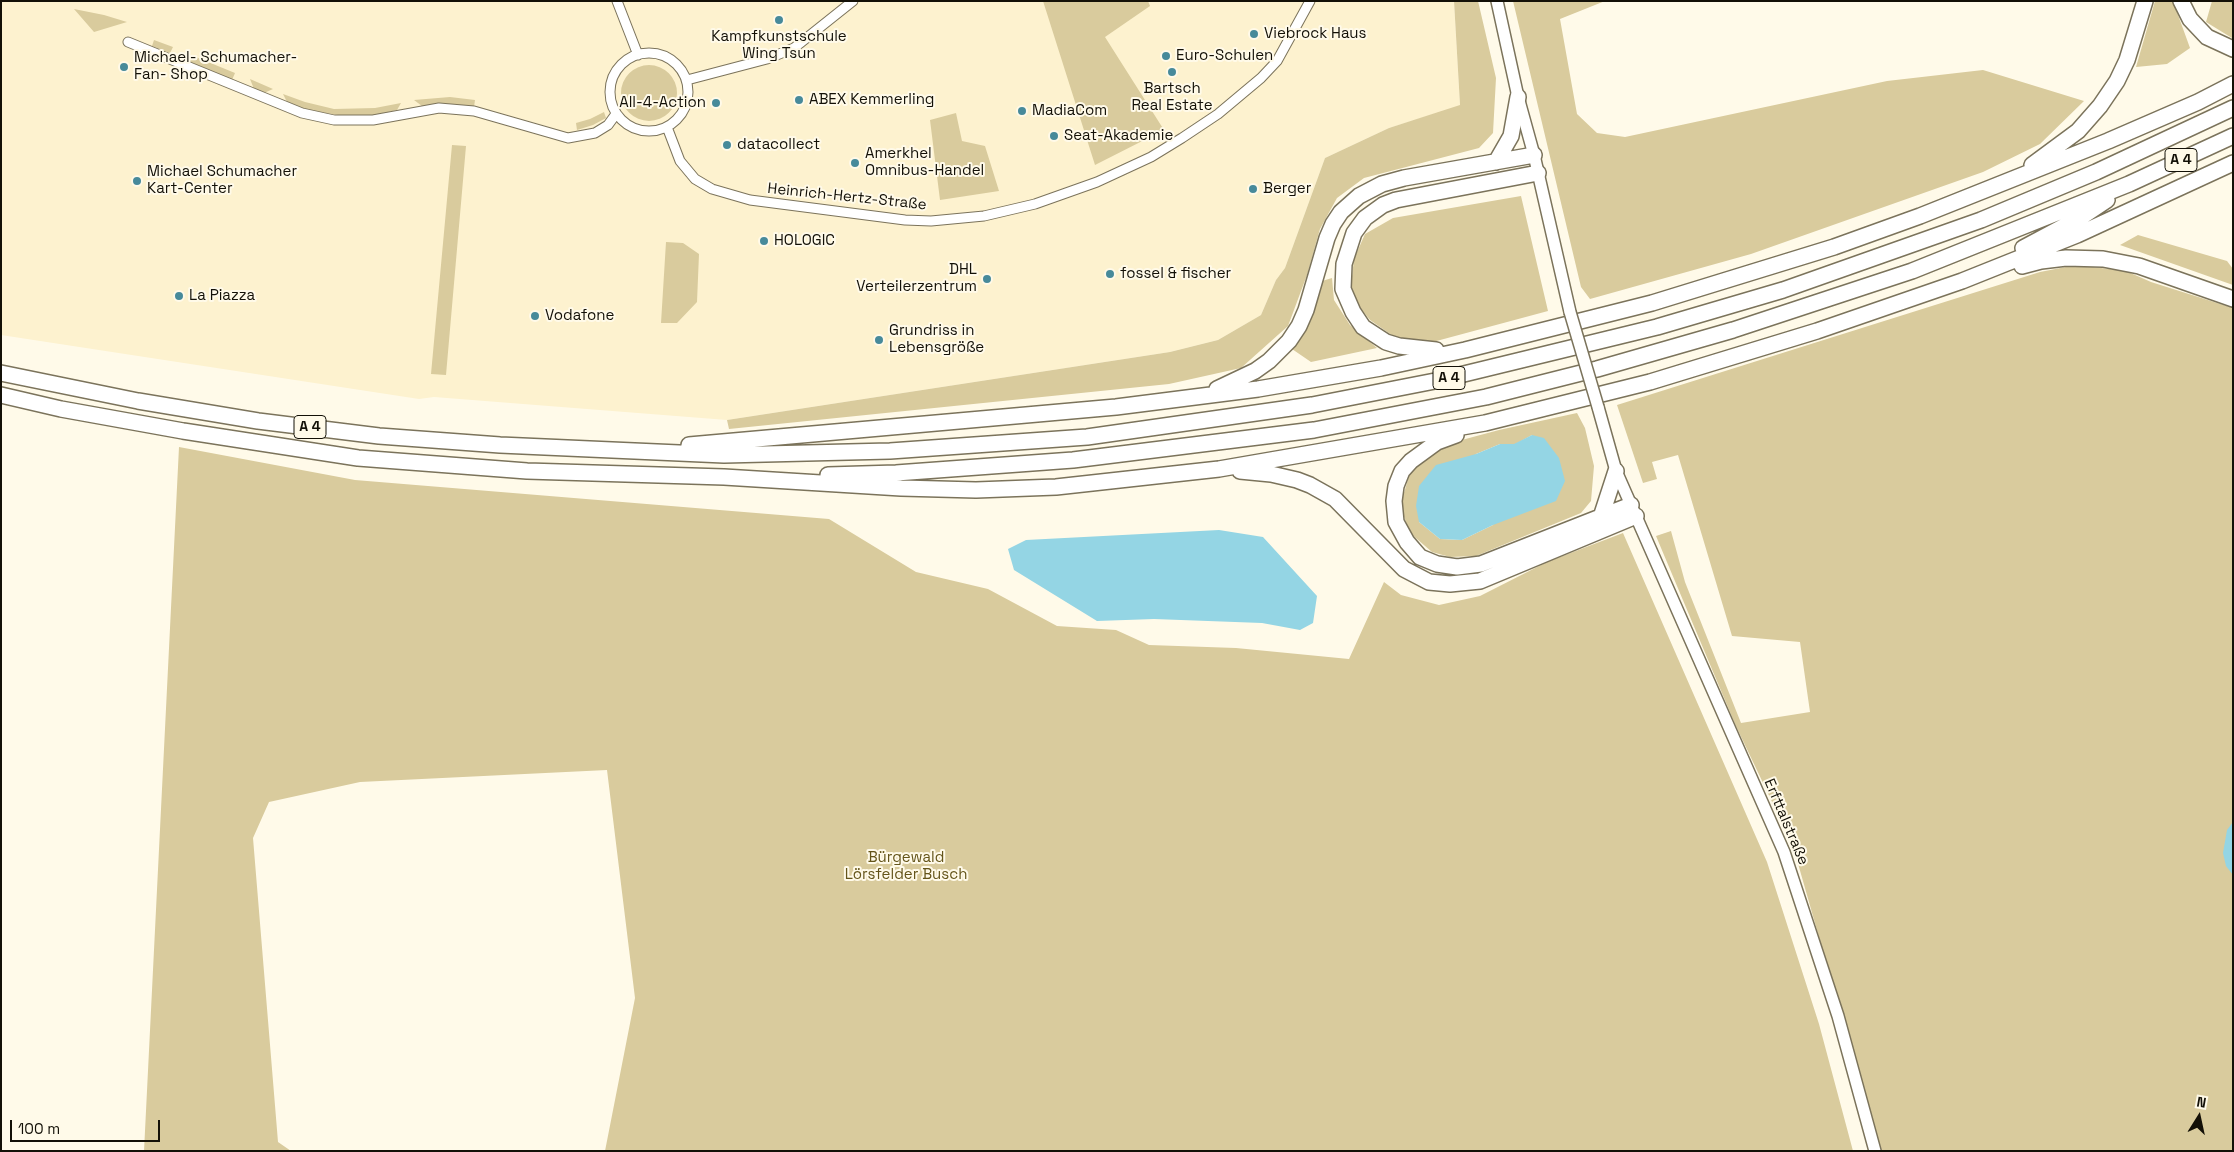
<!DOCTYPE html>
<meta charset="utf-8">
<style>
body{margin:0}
#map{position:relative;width:2234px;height:1152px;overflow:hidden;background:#fffae9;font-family:"Space Grotesk",sans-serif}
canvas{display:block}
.frame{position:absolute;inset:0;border:2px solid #131007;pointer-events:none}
.north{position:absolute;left:2174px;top:1092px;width:50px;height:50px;-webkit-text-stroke:4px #fffae9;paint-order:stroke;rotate:10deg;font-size:14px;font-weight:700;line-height:20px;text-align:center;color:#131007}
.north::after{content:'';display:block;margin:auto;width:18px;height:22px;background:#131007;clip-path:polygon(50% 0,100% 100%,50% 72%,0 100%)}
.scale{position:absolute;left:10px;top:1120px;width:150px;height:22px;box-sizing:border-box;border:2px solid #131007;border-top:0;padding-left:6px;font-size:15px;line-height:18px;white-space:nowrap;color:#131007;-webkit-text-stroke:4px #fffae9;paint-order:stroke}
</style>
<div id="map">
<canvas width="2234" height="1152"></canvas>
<div class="frame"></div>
<div class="north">N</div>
<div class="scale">100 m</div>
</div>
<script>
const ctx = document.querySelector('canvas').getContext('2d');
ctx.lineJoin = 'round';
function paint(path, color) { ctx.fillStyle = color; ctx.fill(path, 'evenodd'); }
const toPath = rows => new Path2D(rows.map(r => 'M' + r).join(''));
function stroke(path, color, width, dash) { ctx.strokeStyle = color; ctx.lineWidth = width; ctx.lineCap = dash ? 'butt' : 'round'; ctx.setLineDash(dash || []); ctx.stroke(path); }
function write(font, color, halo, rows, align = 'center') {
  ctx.font = font + ' "Space Grotesk",sans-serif'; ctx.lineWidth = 4; ctx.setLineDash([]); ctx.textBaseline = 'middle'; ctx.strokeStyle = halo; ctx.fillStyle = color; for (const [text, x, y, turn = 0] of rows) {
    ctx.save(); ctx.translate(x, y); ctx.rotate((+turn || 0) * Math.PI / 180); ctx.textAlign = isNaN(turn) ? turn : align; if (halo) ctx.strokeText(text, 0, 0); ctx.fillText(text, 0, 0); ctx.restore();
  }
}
paint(toPath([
 [1,1,1454,1,1460,106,1389,128,1325,158,1285,268,1276,280,1261,315,1218,340,1170,352,727,420,434,397,419,399,1,335]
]), '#fdf2cf');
paint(toPath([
 [1043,1,1148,1,1150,6,1105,37,1164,130,1095,165],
 [1454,1,1478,1,1496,78,1493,133,1479,148,1364,178,1337,198,1320,229,1307,275,1288,326,1241,368,1169,384,729,429,727,420,1170,352,1218,340,1261,315,1276,280,1285,268,1325,158,1389,128,1460,105],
 [1513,1,1605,1,1560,19,1577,114,1597,133,1625,137,1887,81,1983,70,2084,101,2040,144,1983,172,1751,254,1590,299,1581,287],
 [2155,1,2173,1,2190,48,2167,64,2136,67],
 [2212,1,2233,1,2232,38,2206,22],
 [74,9,104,15,127,22,94,32],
 [154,40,173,47,170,53,152,46],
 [191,55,235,73,232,80,188,61],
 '621 93a28 28 0 1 1 56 0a28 28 0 1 1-56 0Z',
 [250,79,273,89,264,93,254,89],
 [283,94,305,102,334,109,375,108,401,103,397,110,375,115,344,116,308,110,287,102],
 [450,97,475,100,474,107,440,104,422,106,414,100],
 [604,112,606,118,593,125,577,130,576,123,590,119],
 [956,113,962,141,985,146,999,191,940,200,930,120],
 [452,145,466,146,446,375,431,374],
 [1521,196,1548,311,1429,343,1396,338,1370,320,1357,304,1351,285,1354,259,1365,234,1393,218],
 [2138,235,2227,261,2233,269,2233,285,2120,245],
 [666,242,683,243,699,254,697,302,677,323,661,323],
 [2076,265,2126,271,2151,282,2233,308,2233,1151,1880,1151,1793,846,1735,724,1656,536,1671,531,1685,582,1741,723,1810,712,1800,642,1732,636,1678,455,1652,462,1657,479,1643,483,1617,405,2040,272],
 [1332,278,1334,300,1350,325,1377,348,1311,362,1292,349,1312,313,1322,281],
 [1577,413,1585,428,1594,466,1591,501,1581,513,1476,556,1450,557,1432,552,1410,533,1403,514,1403,496,1410,473,1428,455,1458,441,1499,430],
 [1532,435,1493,525,1462,540,1440,539,1419,522,1476,454,1500,444,1514,445],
 [179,447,355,480,829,519,916,572,988,589,1057,626,1116,630,1149,645,1236,648,1349,659,1384,582,1401,595,1439,605,1480,596,1547,562,1623,533,1767,862,1819,1024,1853,1151,605,1151,635,998,607,770,360,782,269,802,253,838,278,1142,291,1151,144,1151]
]), '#d9cb9d');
paint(toPath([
 [1532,435,1544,438,1559,458,1565,481,1556,501,1493,525,1462,540,1440,539,1419,522,1416,506,1419,486,1436,465,1476,454,1500,444,1514,444],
 [1219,530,1263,537,1317,596,1313,623,1300,630,1262,623,1154,619,1097,621,1014,570,1008,549,1026,540],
 [2233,822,2233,875,2226,866,2223,853,2227,830]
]), '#94d5e4');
const street = toPath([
 [617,1,638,55],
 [128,42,302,113,334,120,373,120,439,108,474,111,568,138,595,133,608,125,616,114],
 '610 92a39 39 0 1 1 78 0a39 39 0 1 1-78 0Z',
 [687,80,767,59,794,48,853,1],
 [667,127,680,161,695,179,712,189,750,200,905,220,931,221,984,216,1035,204,1097,182,1151,157,1182,138,1218,114,1261,78,1277,61,1310,1]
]);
const secondary = toPath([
 [1497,1,1518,97,1534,155,1570,312],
 [1598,407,1616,471,1784,852,1838,1016,1875,1151]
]);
const highway = toPath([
 [2181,1,2190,19,2207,37,2233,49],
 [1496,162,1511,136,1518,97],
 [2032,165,2078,131,2100,106,2117,81,2127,60,2145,1],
 [2023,248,2083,216,2107,200],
 [2022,266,2041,261,2066,258,2103,259,2139,266,2233,299],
 [1436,350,1399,346,1386,342,1363,327,1353,312,1343,289,1344,264,1354,233,1365,218,1383,205,1396,200,1538,173],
 [1,373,138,401,258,421,379,436,500,445,724,455,890,451,1087,437,1312,405,1435,381,1657,327,1783,290,1981,220,2096,172,2233,108],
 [1217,389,1255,371,1269,361,1289,341,1299,326,1306,310,1327,238,1333,224,1341,212,1359,196,1382,184,1404,178,1534,155],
 [1,395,61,409,183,431,358,458,527,471,724,477,901,488,976,490,1056,487,1219,469,1485,423,1650,382,1817,331,1962,281,2077,235,2233,163],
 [1456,435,1437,442,1411,461,1402,471,1396,486,1394,501,1396,522,1407,542,1420,557,1437,564,1457,567,1481,564,1631,505],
 [689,445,1116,407,1258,389,1381,368,1465,350,1652,303,1834,247,1920,216,2108,141,2198,102,2233,84],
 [1240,471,1271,474,1297,480,1310,485,1335,499,1404,569,1429,582,1450,584,1480,581,1636,516],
 [828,475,896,473,1073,460,1314,430,1486,397,1597,369,1733,330,1912,271,2129,184,2233,136],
 [1601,517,1616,471]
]);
stroke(street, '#7b735b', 11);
stroke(secondary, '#7b735b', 14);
stroke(highway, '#7b735b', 18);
stroke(street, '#fff', 9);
stroke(secondary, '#fff', 11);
stroke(highway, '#fff', 15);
const secondaryBridge = toPath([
 [1570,312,1598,407]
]);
stroke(secondaryBridge, '#7b735b', 14, []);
stroke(secondaryBridge, '#fff', 11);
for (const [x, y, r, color] of [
 [779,20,5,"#478a9a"],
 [1254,34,5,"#478a9a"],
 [1166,56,5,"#478a9a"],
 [124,67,5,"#478a9a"],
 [1172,72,5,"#478a9a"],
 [799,100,5,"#478a9a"],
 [716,103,5,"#478a9a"],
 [1022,111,5,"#478a9a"],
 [1054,136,5,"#478a9a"],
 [727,145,5,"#478a9a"],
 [855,163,5,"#478a9a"],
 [137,181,5,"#478a9a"],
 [1253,189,5,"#478a9a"],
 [764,241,5,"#478a9a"],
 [1110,274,5,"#478a9a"],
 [987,279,5,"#478a9a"],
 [179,296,5,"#478a9a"],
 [535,316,5,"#478a9a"],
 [879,340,5,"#478a9a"]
]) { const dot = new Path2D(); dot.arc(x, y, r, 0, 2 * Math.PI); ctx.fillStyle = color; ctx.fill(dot); stroke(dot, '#fffae9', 2); }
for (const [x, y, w] of [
 [2181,160,32],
 [1449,378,32],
 [310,427,32]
]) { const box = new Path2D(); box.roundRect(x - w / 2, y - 11.5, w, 23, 4); ctx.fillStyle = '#fffae9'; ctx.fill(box); stroke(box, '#131007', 1); }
write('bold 14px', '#131007', null, [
 ["A 4",2181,160],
 ["A 4",1449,378],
 ["A 4",310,427]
]);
write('15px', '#131007', '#fffae9', [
 ["Viebrock Haus",1264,34],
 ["Kampfkunstschule",779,37,"center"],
 ["Wing Tsun",779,54,"center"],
 ["Euro-Schulen",1176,56],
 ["Michael- Schumacher-",134,58],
 ["Fan- Shop",134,75],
 ["Bartsch",1172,89,"center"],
 ["Real Estate",1172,106,"center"],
 ["ABEX Kemmerling",809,100],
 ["All-4-Action",706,103,"right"],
 ["MadiaCom",1032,111],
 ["Seat-Akademie",1064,136],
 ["datacollect",737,145],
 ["Amerkhel",865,154],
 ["Omnibus-Handel",865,171],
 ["Michael Schumacher",147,172],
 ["Kart-Center",147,189],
 ["Berger",1263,189],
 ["HOLOGIC",774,241],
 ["DHL",977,270,"right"],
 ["Verteilerzentrum",977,287,"right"],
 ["fossel & fischer",1120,274],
 ["La Piazza",189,296],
 ["Vodafone",545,316],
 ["Grundriss in",889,331],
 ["Lebensgröße",889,348]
], 'left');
write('15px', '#131007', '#fffae9', [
 ["Heinrich-Hertz-Straße",847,197,6],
 ["Erfttalstraße",1786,822,67]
]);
write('15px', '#645419', '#fffae9', [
 ["Bürgewald",906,858],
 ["Lörsfelder Busch",906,875]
]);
</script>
